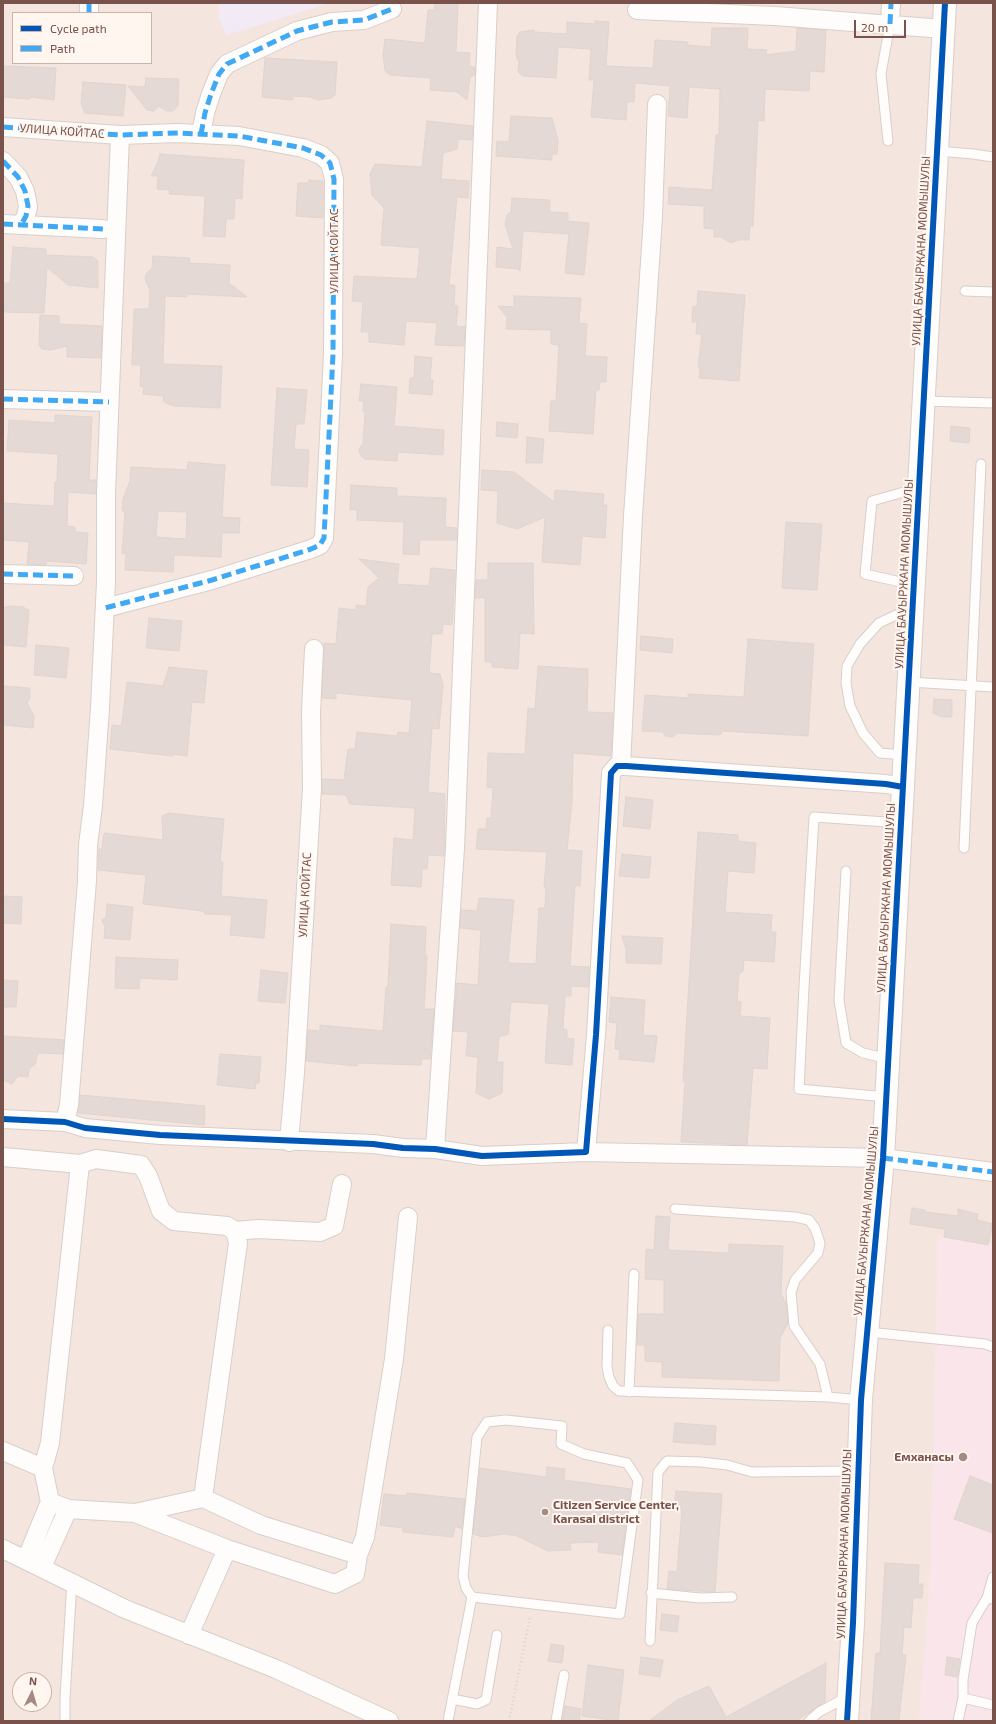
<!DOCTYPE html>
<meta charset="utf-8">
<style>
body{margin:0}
#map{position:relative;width:996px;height:1724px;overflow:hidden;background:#f8f2ee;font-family:"Exo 2",sans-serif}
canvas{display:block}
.frame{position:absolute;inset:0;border:4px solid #79524b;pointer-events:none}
.legend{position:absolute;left:12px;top:12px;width:140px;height:52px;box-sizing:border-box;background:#fff6f0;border:1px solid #c9b4ae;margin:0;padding:5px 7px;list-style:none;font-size:12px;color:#79524b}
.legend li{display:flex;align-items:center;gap:8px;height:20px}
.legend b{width:20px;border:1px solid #c9b4ae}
.north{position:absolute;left:12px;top:1672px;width:40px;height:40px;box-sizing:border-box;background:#fff6f0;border:1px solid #c9b4ae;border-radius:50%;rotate:5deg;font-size:11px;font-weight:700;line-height:16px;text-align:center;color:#79524b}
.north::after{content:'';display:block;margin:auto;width:14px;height:18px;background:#a58a84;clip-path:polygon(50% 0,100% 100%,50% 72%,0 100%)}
.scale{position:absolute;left:854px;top:20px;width:52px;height:18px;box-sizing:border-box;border:2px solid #79524b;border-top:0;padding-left:5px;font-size:12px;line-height:14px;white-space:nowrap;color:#79524b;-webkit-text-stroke:3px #fff6f0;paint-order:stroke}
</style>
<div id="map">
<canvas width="996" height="1724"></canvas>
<div class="frame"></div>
<ul class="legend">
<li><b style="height:5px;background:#0057b8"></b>Cycle path</li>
<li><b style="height:5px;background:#3fa9f5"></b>Path</li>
</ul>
<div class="north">N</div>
<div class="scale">20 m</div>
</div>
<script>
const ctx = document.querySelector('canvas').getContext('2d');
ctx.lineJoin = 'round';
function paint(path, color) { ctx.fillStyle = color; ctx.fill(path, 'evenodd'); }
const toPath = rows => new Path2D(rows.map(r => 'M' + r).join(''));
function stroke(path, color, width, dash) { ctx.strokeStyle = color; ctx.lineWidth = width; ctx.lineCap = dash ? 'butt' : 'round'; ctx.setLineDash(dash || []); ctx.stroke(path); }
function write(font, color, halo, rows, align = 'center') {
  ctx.font = font + ' "Exo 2",sans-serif'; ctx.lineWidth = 4; ctx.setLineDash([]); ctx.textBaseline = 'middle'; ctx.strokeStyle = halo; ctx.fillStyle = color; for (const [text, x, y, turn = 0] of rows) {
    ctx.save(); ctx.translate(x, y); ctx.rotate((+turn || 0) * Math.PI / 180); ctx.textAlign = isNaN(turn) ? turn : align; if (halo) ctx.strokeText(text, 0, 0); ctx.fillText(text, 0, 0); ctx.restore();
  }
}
paint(toPath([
 [3,3,993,3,993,1721,3,1721],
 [13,13,151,13,151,63,13,63],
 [20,1680,44,1680,44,1704,20,1704]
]), '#f4e6de');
paint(toPath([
 [219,3,330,3,226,35,219,18]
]), '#f2ebf5');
paint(toPath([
 [938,1235,993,1245,993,1721,919,1721,930,1579]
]), '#fae6ea');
const building = toPath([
 [435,3,458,3,456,52,470,53,469,65,475,68,475,75,470,77,467,100,457,92,430,90,431,78,390,75,385,71,383,54,385,39,425,43,428,10,434,10,435,3],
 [595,21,609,22,606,66,653,68,655,40,687,42,688,45,711,47,712,28,748,28,747,49,767,50,766,55,796,51,797,28,826,30,824,72,810,71,809,91,765,89,764,121,758,120,753,226,750,226,749,240,738,240,731,243,721,237,714,237,714,229,704,228,704,206,668,204,669,187,712,190,716,135,719,135,720,89,689,87,687,118,668,116,670,86,635,83,634,102,627,102,626,120,591,117,594,80,589,80,591,49,558,47,556,78,523,76,518,72,519,63,516,55,517,36,520,32,534,30,534,32,567,34,567,22,595,24,595,21],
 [265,58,337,62,335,95,331,98,318,100,310,97,293,96,293,100,262,97,265,58],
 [3,66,56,68,54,100,32,97,29,99,3,97,3,66],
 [146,78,179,79,178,106,173,111,167,111,159,106,154,111,147,110,128,86,145,87,146,78],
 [83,82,126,85,123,116,85,113,81,103,83,82],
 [511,116,552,118,558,140,557,154,552,154,552,160,496,156,497,141,509,142,511,116],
 [427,121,473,126,472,140,458,139,457,149,443,153,441,179,469,181,468,198,457,197,449,285,455,285,454,306,458,306,456,326,465,327,464,346,435,345,437,323,406,321,404,345,369,342,369,332,361,332,363,302,352,301,354,276,417,279,420,248,381,245,384,208,372,195,370,174,375,164,422,167,427,121],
 [160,154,244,160,242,199,235,198,234,219,226,219,225,237,203,236,205,196,169,194,170,190,157,189,158,176,151,176,158,162,160,154],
 [309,180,323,181,323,218,296,216,298,183,309,183,309,180],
 [512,198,550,200,550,212,568,213,568,221,589,223,584,275,565,273,569,234,523,231,520,271,519,269,496,267,497,247,513,249,505,224,507,215,511,212,512,198],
 [13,247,46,249,46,255,93,257,98,261,98,288,68,285,47,267,44,313,5,312,5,308,3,308,3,283,10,283,13,247],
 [153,256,190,258,189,263,230,265,229,283,247,297,187,294,187,297,165,296,163,364,222,366,220,408,174,406,164,402,163,396,143,394,144,387,140,386,141,365,132,365,134,309,149,309,150,290,145,279,146,274,152,268,153,256],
 [698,291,745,295,739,381,699,378,700,369,698,367,702,334,696,334,697,322,692,322,693,306,697,307,698,291],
 [514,296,581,298,579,323,587,324,585,356,607,357,606,382,600,382,599,390,596,390,593,434,549,431,551,401,556,401,559,345,551,344,551,330,506,329,507,317,498,306,514,307,514,296],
 [40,315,59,316,59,324,102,326,101,358,67,357,67,346,51,350,42,349,39,345,40,315],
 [415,356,432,358,430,380,433,380,432,395,409,393,410,378,414,378,415,356],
 [361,384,397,387,394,426,444,430,443,455,398,452,397,461,364,459,361,456,359,451,360,447,363,444,365,412,363,411,364,401,359,401,361,384],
 [277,388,307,390,304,424,296,424,294,449,309,450,307,487,271,485,277,388],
 [55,415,92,417,89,480,96,480,96,494,68,492,67,526,75,527,75,532,88,533,86,564,46,561,46,565,27,564,29,542,3,540,3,503,54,506,55,482,57,482,58,454,7,451,9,420,55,423,55,415],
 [497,422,518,424,517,438,496,436,497,422],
 [951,426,970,428,969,443,950,441,951,426],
 [527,437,544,439,542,463,526,463,527,437],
 [188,462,225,465,222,517,240,518,239,533,222,533,221,557,174,555,173,572,125,570,126,554,122,553,125,513,122,510,123,499,130,481,131,467,187,470,188,462],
 [158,511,187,512,186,539,156,537,158,511],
 [482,470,514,472,554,502,555,490,604,494,603,505,607,505,605,538,582,536,580,565,542,562,545,517,517,529,497,523,498,491,481,490,482,470],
 [351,485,397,488,397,496,446,498,445,527,457,528,457,540,420,540,419,555,403,554,404,522,357,520,357,510,350,510,351,485],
 [786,522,822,524,817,590,782,588,786,522],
 [359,559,399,564,397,584,429,586,431,568,455,570,452,625,443,624,442,634,432,634,429,673,440,674,443,685,439,729,432,728,428,792,445,794,444,856,428,855,427,869,422,869,421,887,391,885,394,838,413,840,415,808,350,804,346,795,322,794,322,779,344,780,348,749,355,749,357,732,397,736,398,732,409,733,412,700,336,693,336,699,322,698,324,643,336,644,339,608,356,610,356,605,366,606,368,587,379,578,359,559],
 [488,563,533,563,534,634,520,633,518,669,492,667,492,662,485,662,485,598,475,598,476,580,488,580,488,563],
 [10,606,24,607,25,609,29,610,26,647,3,645,3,608,10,606],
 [149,618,182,621,179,651,146,648,149,618],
 [641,636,673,639,672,653,640,650,641,636],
 [748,639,814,644,808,736,723,731,720,735,678,733,672,737,665,736,663,732,642,731,645,695,688,698,688,694,744,697,748,639],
 [36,645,69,648,66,678,34,675,36,645],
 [538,666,588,669,587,712,613,713,611,756,573,753,572,802,567,850,582,851,580,886,575,885,570,966,589,967,588,987,571,986,571,996,565,996,563,1029,567,1030,567,1038,574,1039,572,1065,545,1063,549,1004,511,1002,508,1034,499,1037,497,1062,503,1062,502,1093,489,1099,476,1093,478,1057,466,1056,468,1032,453,1031,457,983,478,985,481,930,460,928,461,910,477,911,479,898,514,900,508,963,536,964,539,908,545,908,546,890,544,886,547,852,476,849,478,829,486,829,487,818,491,818,493,788,487,787,488,753,525,754,528,708,535,709,538,666],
 [169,667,207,671,204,703,192,702,187,756,173,754,173,756,110,749,112,725,121,726,122,723,127,682,163,686,169,667],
 [3,686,30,688,30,698,27,703,34,716,33,728,3,725,3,686],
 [934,699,952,700,952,717,942,717,933,713,934,699],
 [626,797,653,800,650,829,623,826,626,797],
 [169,813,224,819,220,862,223,862,221,896,267,900,264,938,230,935,232,915,205,914,203,911,143,904,146,875,98,870,99,849,102,849,104,833,163,840,162,816,169,813],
 [698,832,738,835,738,841,756,843,754,873,728,871,725,912,772,915,771,932,776,932,774,962,744,960,743,971,739,974,737,1002,741,1002,740,1016,770,1018,767,1069,753,1068,747,1145,681,1142,685,1083,683,1081,698,832],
 [622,854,651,857,649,878,619,876,622,854],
 [3,896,22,897,21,924,3,923,3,896],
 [107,904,133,907,130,940,104,938,105,927,102,920,106,917,107,904],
 [391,924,426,927,425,954,427,956,424,1009,434,1009,430,1059,422,1059,421,1065,358,1063,357,1066,306,1061,308,1030,320,1031,320,1025,383,1031,386,987,388,987,391,924],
 [622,936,663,938,661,964,626,963,626,949,622,936],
 [116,957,178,960,177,980,140,978,139,989,115,988,116,957],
 [261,970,288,973,285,1003,258,1001,261,970],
 [3,980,18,981,16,1007,3,1007,3,980],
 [611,997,645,1000,643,1035,657,1036,654,1062,619,1059,620,1050,615,1049,617,1023,609,1022,611,997],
 [3,1036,64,1040,63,1054,38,1053,35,1064,29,1069,28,1077,18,1076,12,1084,3,1080,3,1036],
 [220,1054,261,1057,259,1083,256,1083,255,1089,217,1085,220,1054],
 [80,1095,205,1106,204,1125,78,1113,80,1095],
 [912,1208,925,1210,925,1212,958,1216,958,1209,978,1214,977,1220,993,1224,988,1245,944,1237,945,1229,910,1224,912,1208],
 [656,1216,670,1217,668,1250,729,1253,729,1244,783,1246,781,1294,786,1303,788,1323,780,1338,779,1381,662,1377,662,1362,645,1361,645,1345,637,1345,638,1314,664,1314,664,1280,645,1279,646,1249,654,1250,656,1216],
 [675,1423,716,1426,715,1445,673,1442,675,1423],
 [547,1467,565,1469,564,1480,631,1489,622,1555,598,1552,599,1542,570,1543,571,1550,548,1551,517,1536,504,1534,482,1537,473,1534,480,1468,546,1477,547,1467],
 [970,1476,993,1485,993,1533,954,1519,970,1476],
 [676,1491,722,1494,715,1592,667,1589,669,1571,677,1572,682,1510,674,1509,676,1491],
 [407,1493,465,1499,462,1529,455,1526,453,1537,403,1532,403,1528,380,1525,384,1494,406,1496,407,1493],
 [885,1563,919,1565,918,1584,923,1584,922,1598,913,1598,911,1628,904,1627,902,1655,906,1655,899,1721,871,1721,876,1653,880,1653,885,1563],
 [662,1614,679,1616,677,1632,660,1630,662,1614],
 [551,1644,564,1646,562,1663,548,1661,551,1644],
 [641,1657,663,1660,660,1677,639,1674,641,1657],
 [947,1657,960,1659,957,1677,945,1675,947,1657],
 [826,1663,825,1702,796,1721,649,1721,677,1700,709,1686,726,1717,826,1663],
 [588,1665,624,1670,618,1721,582,1716,588,1665],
 [565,1706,581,1709,579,1721,562,1721,565,1706]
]);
paint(building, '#e5d9d5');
stroke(building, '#e2d4cf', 1);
const lane = toPath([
 [888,141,881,74,890,24],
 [937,151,973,154,993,157],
 [965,291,993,292],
 [924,401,993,403],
 [914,585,865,574,872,501,918,488],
 [909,682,993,687],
 [904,755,880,753,863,733,850,706,846,683,847,666,860,644,879,623,911,608],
 [964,848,981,464],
 [846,871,839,1000,846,1043,863,1053,889,1059],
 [887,1097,799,1089,804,987,814,817,901,823],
 [675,1209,795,1217,809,1220,815,1228,820,1243,818,1253,795,1280,791,1292,794,1326,820,1364,828,1397,861,1400],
 [608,1330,607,1367,609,1377,613,1386,619,1391,828,1397],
 [868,1332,985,1344,993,1347],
 [629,1392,634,1274],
 [993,1577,987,1598,993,1599],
 [651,1593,700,1598,732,1597],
 [650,1641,658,1472,667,1461,701,1462,727,1465,752,1472,858,1471],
 [963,1698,993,1705],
 [452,1699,477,1704,486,1700,497,1635],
 [65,1721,65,1698,72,1581],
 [448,1721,472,1597,620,1614,638,1480,627,1463,584,1454,561,1444,562,1426,506,1420,487,1422,477,1437,463,1576,466,1588,472,1597],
 [556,1721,564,1675],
 [809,1721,819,1712,847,1697],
 [958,1721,963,1698,963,1680,972,1623,987,1598]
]);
const street = toPath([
 [637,10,775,16,944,29],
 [89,13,89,3],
 [890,24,891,3],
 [3,127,120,135,178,133,239,136,303,148,321,155,330,163,334,179,333,354,324,538,320,545,311,549,212,580,105,608],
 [201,134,205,113,211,94,219,74,227,64,297,31,332,22,364,20,392,9],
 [3,161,18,177,25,191,28,206,26,216,21,225],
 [3,224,103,229],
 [3,399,109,402],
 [3,574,74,576],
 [621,766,633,516,653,217,657,104],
 [3,1119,65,1122,85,1128,160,1135,373,1144,403,1148,435,1149,482,1156,586,1152,596,1035,611,773,617,766,626,766,886,784,903,787],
 [65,1122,69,1105,87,881,88,845,93,806,100,708,106,582,106,493,120,135],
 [289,1142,295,1073,312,788,311,712,314,649],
 [435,1149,455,848,488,3],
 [586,1152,883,1158,993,1172],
 [3,1157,80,1164],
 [96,1159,141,1165,148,1176,161,1211,174,1221,227,1226,235,1231,238,1243,203,1498,135,1513,68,1509,50,1502,43,1468,50,1443,80,1164,96,1159],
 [235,1231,258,1229,320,1232,334,1226,342,1184],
 [3,1451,43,1468],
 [203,1498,261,1525,358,1555,365,1537,394,1359,408,1217],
 [135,1513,227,1549,335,1584,355,1574,358,1555],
 [3,1549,125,1609,276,1669,389,1721],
 [26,1560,50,1502],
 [42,1567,68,1509],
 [189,1635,227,1549]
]);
const secondary = toPath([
 [847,1721,853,1623,861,1400,883,1158,945,3]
]);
stroke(lane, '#d8ceca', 11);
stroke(street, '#d8ceca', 20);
stroke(secondary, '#d9cecb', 24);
stroke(toPath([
 [509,1721,530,1617]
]), '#dbd1cf', 2.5, [1, 3]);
stroke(lane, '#fefdfc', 9);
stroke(street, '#fefdfc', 18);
stroke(secondary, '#fefdfc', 22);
stroke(toPath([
 [89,13,89,3],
 [890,24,891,3],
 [3,127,120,135,178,133,239,136,303,148,321,155,330,163,334,179,333,354,324,538,320,545,311,549,212,580,105,608],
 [201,134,205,113,211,94,219,74,227,64,297,31,332,22,364,20,392,9],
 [3,161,18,177,25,191,28,206,26,216,21,225],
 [3,224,103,229],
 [3,399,109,402],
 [3,574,74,576],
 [883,1158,993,1172]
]), '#3fa9f5', 5, [10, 5]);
stroke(toPath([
 [3,1119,65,1122,85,1128,160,1135,373,1144,403,1148,435,1149,482,1156,586,1152,596,1035,611,773,617,766,626,766,886,784,903,787],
 [847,1721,853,1623,861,1400,883,1158,945,3]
]), '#0057b8', 6);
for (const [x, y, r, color] of [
 [963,1457,5,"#a58a84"],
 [545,1512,4,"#a58a84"]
]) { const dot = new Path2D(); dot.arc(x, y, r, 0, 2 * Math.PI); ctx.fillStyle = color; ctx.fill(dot); stroke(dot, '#fff6f0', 1.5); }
write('12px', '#79524b', '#fff6f0', [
 ["УЛИЦА КОЙТАС",62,131,4],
 ["УЛИЦА КОЙТАС",334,251,-90],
 ["УЛИЦА БАУЫРЖАНА МОМЫШУЛЫ",921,251,-87],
 ["УЛИЦА БАУЫРЖАНА МОМЫШУЛЫ",904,574,-87],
 ["УЛИЦА КОЙТАС",305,895,-87],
 ["УЛИЦА БАУЫРЖАНА МОМЫШУЛЫ",886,898,-87],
 ["УЛИЦА БАУЫРЖАНА МОМЫШУЛЫ",866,1221,-85],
 ["УЛИЦА БАУЫРЖАНА МОМЫШУЛЫ",844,1544,-88]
]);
write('bold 12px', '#79524b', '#fff6f0', [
 ["Емханасы",954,1457],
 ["Citizen Service Center,",553,1505,"left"],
 ["Karasai district",553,1519,"left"]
], 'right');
</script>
